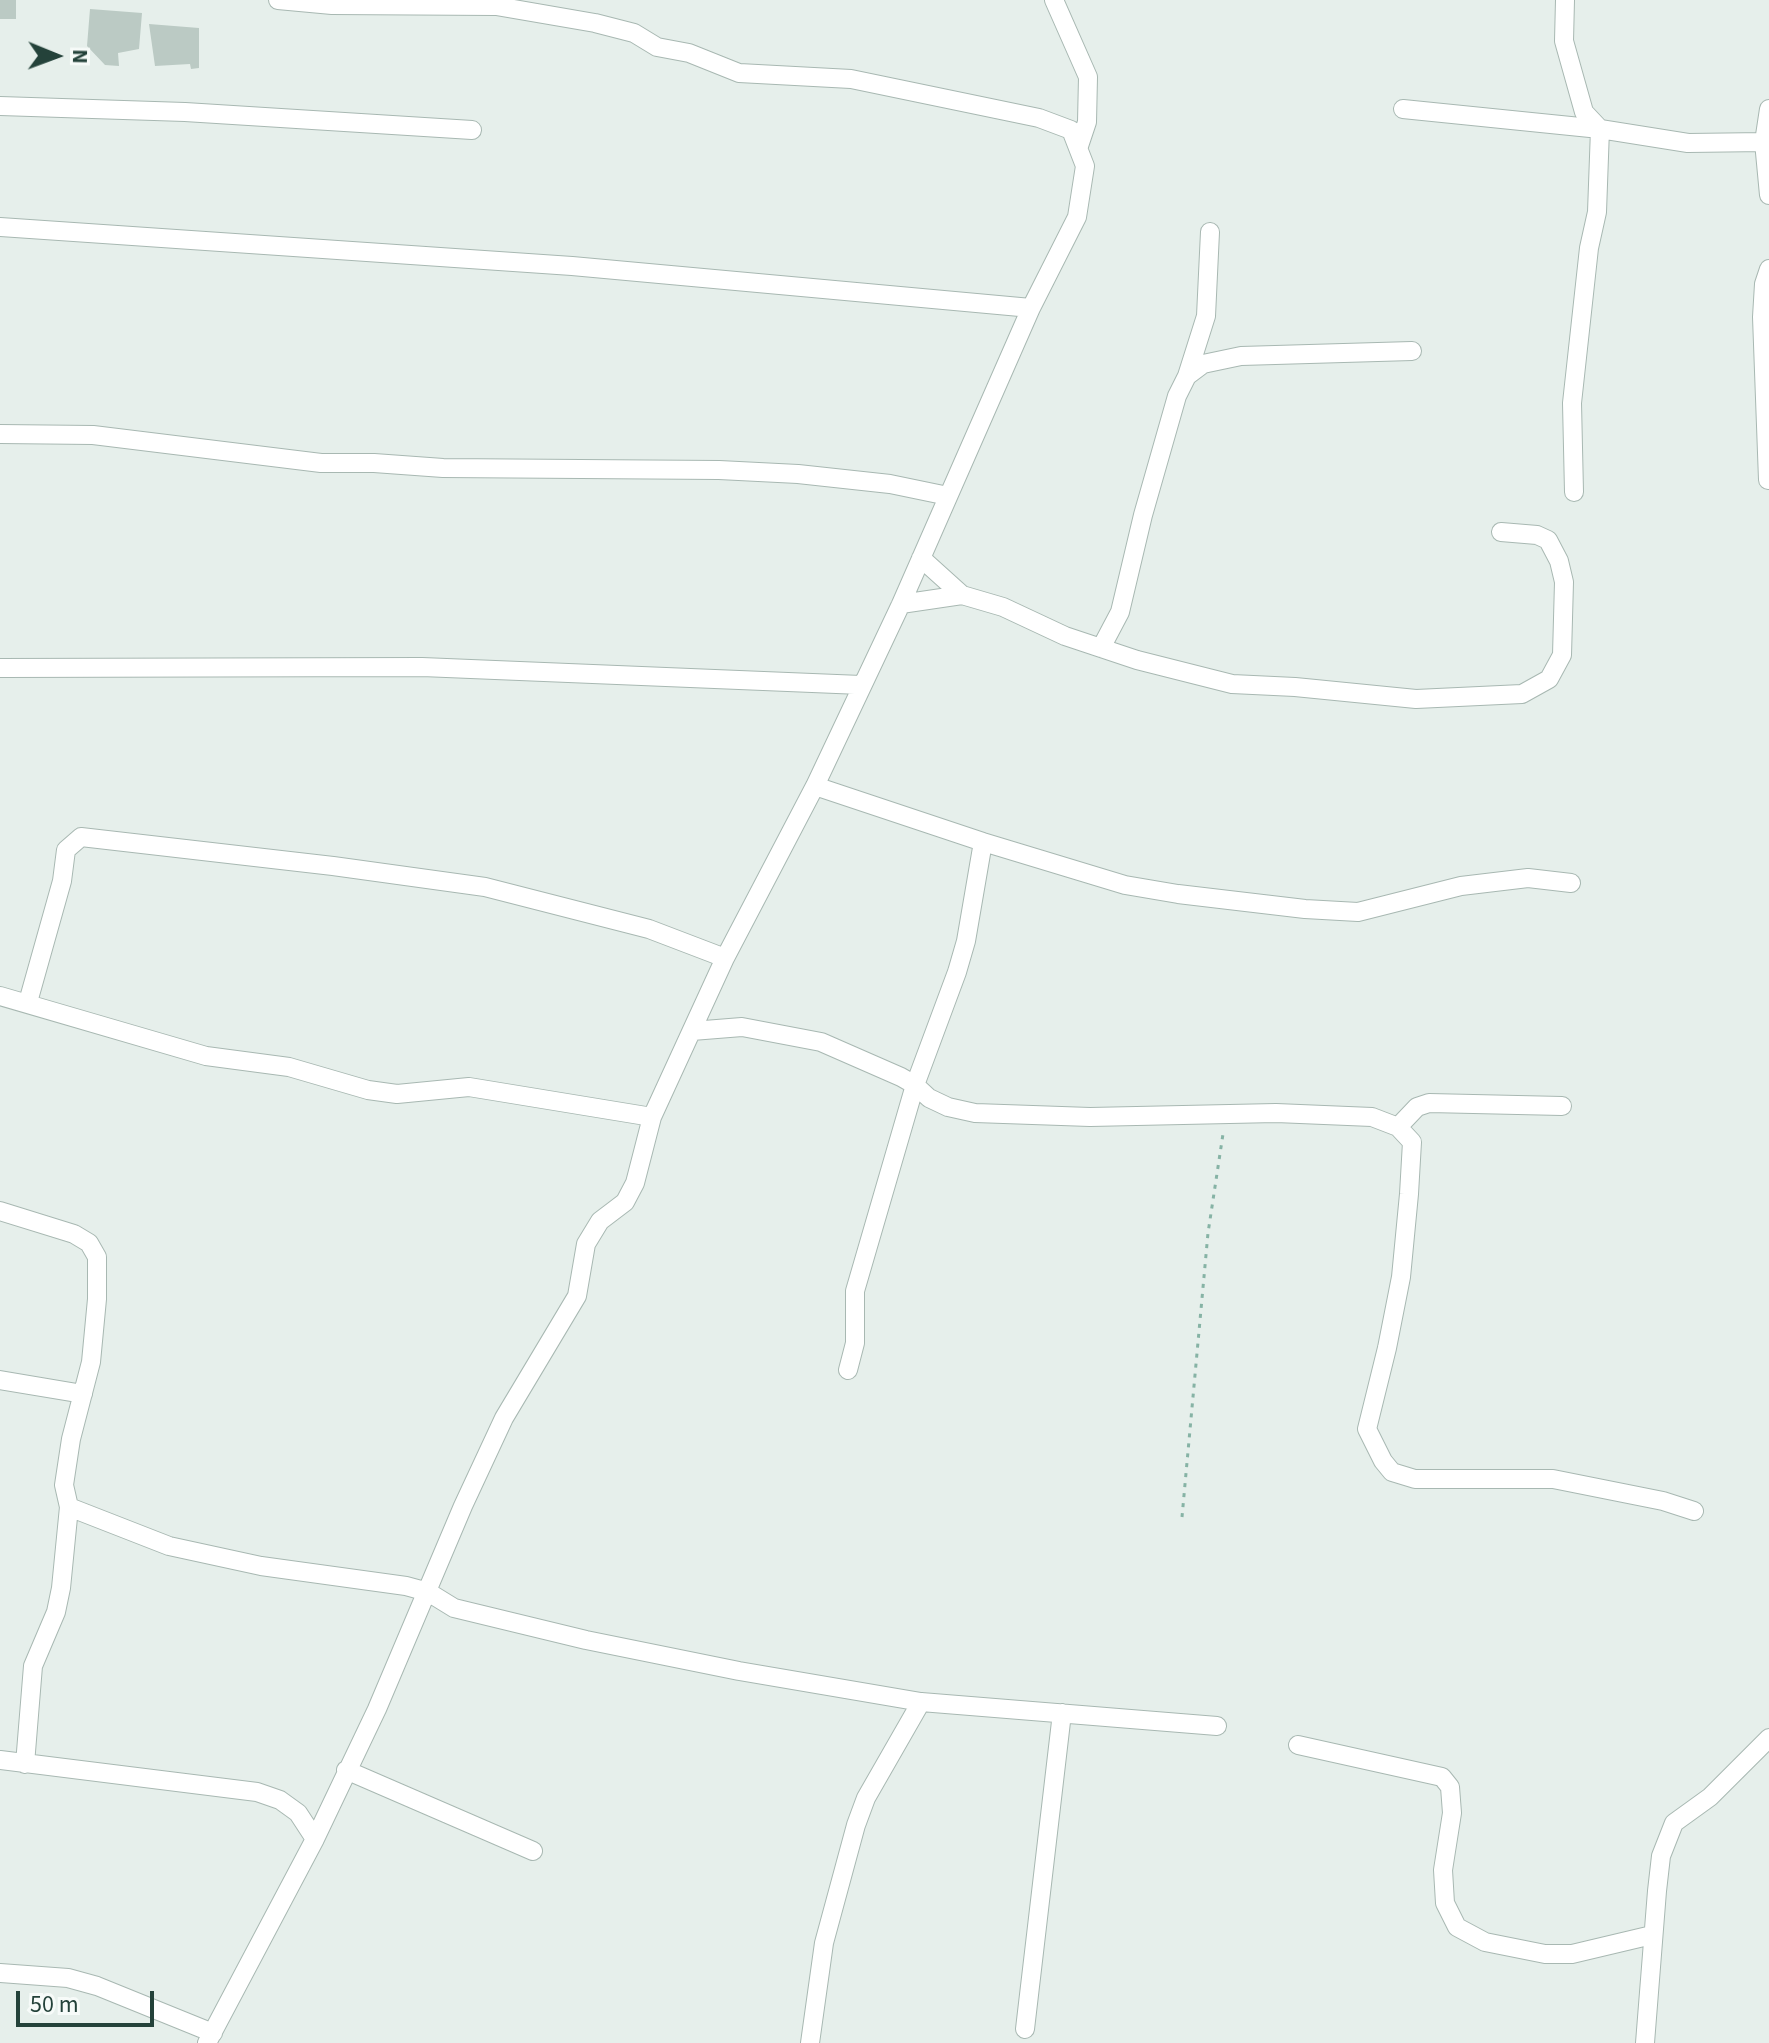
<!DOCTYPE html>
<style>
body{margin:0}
#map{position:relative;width:1769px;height:2043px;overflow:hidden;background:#e6efeb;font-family:"Source Sans 3",sans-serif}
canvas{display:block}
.north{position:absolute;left:16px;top:16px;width:80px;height:80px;-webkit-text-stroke:6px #f7fbf9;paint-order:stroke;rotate:91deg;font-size:22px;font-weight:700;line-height:32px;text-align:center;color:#24423a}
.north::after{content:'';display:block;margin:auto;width:28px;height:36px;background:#24423a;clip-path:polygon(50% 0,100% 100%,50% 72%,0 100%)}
.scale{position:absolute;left:16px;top:1991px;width:138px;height:36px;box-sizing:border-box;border:4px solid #24423a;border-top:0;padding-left:10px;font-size:24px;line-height:28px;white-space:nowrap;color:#24423a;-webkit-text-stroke:6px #f7fbf9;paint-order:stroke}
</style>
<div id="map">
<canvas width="1769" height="2043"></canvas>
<div class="north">N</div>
<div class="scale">50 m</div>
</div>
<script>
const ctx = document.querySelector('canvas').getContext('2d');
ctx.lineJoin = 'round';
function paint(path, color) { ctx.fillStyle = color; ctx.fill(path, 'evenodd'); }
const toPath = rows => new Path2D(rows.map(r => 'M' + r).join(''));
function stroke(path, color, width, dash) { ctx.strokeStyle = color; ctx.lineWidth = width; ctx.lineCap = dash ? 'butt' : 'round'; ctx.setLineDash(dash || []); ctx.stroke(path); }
paint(toPath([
 [0,0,16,0,16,19,0,19],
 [90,9,142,13,139,49,118,53,119,66,105,65,87,46],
 [149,24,199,28,199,68,191,69,190,64,155,66]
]), '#bbcac4');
const minor = toPath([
 [1054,0,1088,77,1087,122,1079,146],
 [1565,0,1564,41,1584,112,1600,129,1688,143,1764,142],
 [0,106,185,112,472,130],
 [1403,109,1600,129,1597,212,1589,248,1572,403,1574,492],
 [1769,109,1764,142,1769,195],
 [0,227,572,266,1031,308],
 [1187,376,1206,316,1210,232],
 [0,434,93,435,321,463,374,463,443,468,719,470,798,474,890,484,948,496],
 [1768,480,1762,317,1764,284,1769,269],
 [921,558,962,595,1003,607,1065,636,1137,660,1232,684,1295,687,1416,699,1522,694,1549,679,1562,655,1564,582,1559,561,1548,540,1537,535,1501,532],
 [901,604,962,595],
 [1101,648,1120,612,1143,515,1177,396,1187,376,1203,364,1241,356,1412,351],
 [0,668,422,667,861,685],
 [815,786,983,842,1125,885,1178,894,1305,909,1358,912,1461,886,1528,878,1571,883],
 [0,996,206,1056,289,1067,368,1090,397,1094,469,1087,652,1117],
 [28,1002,62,881,66,850,81,837,333,866,485,887,649,929,725,958],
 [692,1031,742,1027,821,1042,901,1077,915,1085,929,1098,948,1107,975,1113,1090,1117,1276,1113,1372,1117,1398,1127,1412,1142,1409,1194,1401,1277,1387,1348,1367,1429,1383,1461,1392,1472,1415,1479,1553,1479,1663,1501,1694,1511],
 [1398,1127,1417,1107,1429,1103,1562,1106],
 [0,1211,74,1234,89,1243,97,1257,97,1299,91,1362,71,1439,64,1485,69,1507,169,1546,261,1566,406,1586,428,1592,454,1608,586,1640,739,1671,921,1702,1217,1726],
 [848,1370,855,1343,855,1291,915,1085,957,972,966,941,983,842],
 [0,1380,83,1394],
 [1298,1745,1442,1777,1450,1787,1452,1813,1443,1870,1445,1903,1457,1927,1485,1942,1545,1954,1572,1954,1652,1935],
 [0,1760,257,1792,280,1800,298,1813,315,1839],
 [25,1764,33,1666,56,1612,61,1588,69,1507],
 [346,1770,533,1851],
 [0,1973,68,1978,97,1986,213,2033],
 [1025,2029,1062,1713],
 [207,2043,315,1839,377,1709,463,1506,504,1418,577,1296,586,1244,600,1221,625,1202,635,1183,652,1117,725,958,815,786,901,604,1031,308,1077,217,1085,166,1071,130,1039,118,851,79,739,73,689,53,657,47,634,33,595,23,496,6,332,5,278,0],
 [810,2043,824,1943,856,1825,866,1798,921,1702],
 [1645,2043,1657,1891,1661,1856,1674,1823,1710,1797,1769,1738]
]);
stroke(minor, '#a8b8b2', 20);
stroke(toPath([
 [1182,1517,1208,1233,1223,1134]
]), '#86b3a5', 3, [4, 6]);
stroke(minor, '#fff', 18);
</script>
